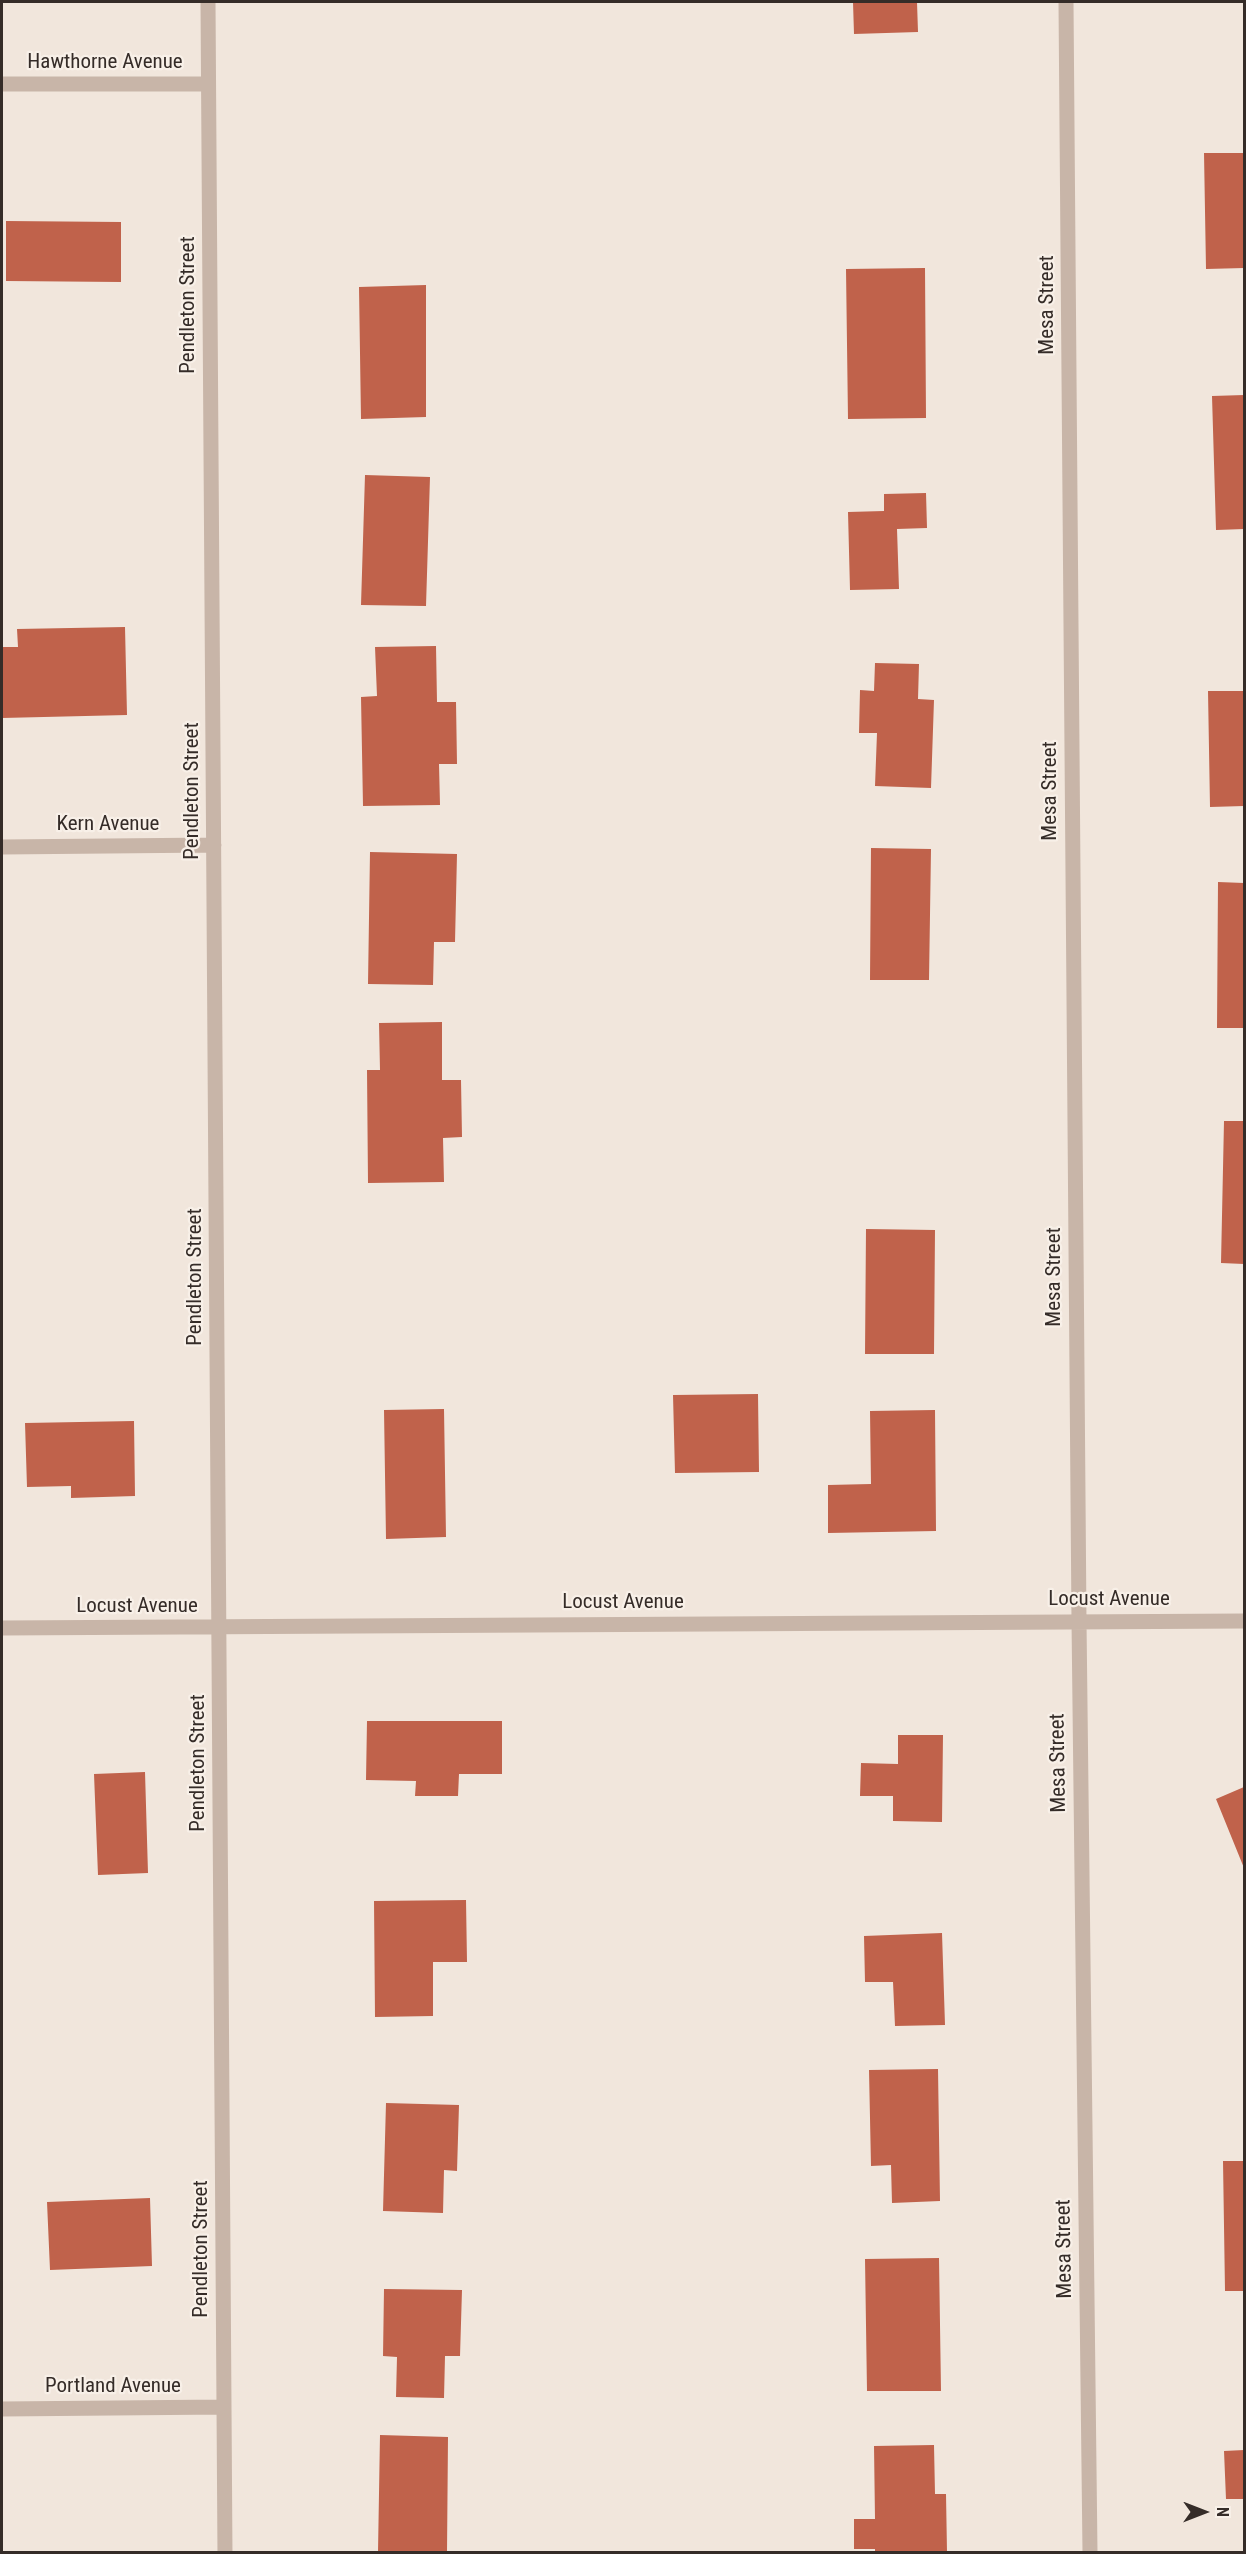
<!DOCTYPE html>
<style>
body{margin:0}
#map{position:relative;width:1246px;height:2554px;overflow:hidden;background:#f1e6dc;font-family:"Roboto Condensed",sans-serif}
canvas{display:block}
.frame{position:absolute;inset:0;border:3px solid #352c28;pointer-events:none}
.north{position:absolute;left:1174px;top:2482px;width:60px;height:60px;-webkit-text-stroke:4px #f8f0e8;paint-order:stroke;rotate:90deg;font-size:16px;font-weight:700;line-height:24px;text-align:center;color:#352c28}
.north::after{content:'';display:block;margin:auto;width:21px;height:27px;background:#352c28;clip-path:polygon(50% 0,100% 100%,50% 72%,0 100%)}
</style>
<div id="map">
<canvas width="1246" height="2554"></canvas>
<div class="frame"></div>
<div class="north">N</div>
</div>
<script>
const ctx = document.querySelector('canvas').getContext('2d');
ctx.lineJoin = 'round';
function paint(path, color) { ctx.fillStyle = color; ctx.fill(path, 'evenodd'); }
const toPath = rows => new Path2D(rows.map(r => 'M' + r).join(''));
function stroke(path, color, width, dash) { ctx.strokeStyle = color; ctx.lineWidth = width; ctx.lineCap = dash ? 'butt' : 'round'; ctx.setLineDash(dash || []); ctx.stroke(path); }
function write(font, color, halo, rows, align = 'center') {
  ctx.font = font + ' "Roboto Condensed",sans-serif'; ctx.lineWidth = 4.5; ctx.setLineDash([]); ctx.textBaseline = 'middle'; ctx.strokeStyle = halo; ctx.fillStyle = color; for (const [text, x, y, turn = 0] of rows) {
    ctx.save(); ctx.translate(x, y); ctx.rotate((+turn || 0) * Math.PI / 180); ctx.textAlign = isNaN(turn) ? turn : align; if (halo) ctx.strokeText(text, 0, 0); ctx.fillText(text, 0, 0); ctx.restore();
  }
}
paint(toPath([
 [853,2,917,2,918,32,854,34],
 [1204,153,1244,153,1244,268,1206,269],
 [6,221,121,222,121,282,6,281],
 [925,268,926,418,848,419,846,269],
 [426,285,426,417,361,419,359,287],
 [1244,395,1244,529,1216,530,1212,396],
 [365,475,430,477,426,606,361,605],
 [926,493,927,528,897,529,899,589,850,590,848,512,884,511,884,494],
 [125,627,127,715,2,718,2,647,18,647,17,629],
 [436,646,437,702,456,702,457,764,439,764,440,805,363,806,361,697,377,696,375,647],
 [875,663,919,664,918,699,934,700,931,788,875,786,877,733,859,733,860,690,874,691],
 [1208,691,1244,691,1244,806,1210,807],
 [871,848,931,849,929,980,870,980],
 [370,852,457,854,455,942,434,942,433,985,368,984],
 [1218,882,1244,883,1244,1028,1217,1028],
 [442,1022,442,1080,461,1080,462,1137,443,1138,444,1182,368,1183,367,1070,380,1070,379,1023],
 [1224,1121,1244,1121,1244,1264,1221,1263],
 [866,1229,935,1230,934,1354,865,1354],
 [758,1394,759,1472,675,1473,673,1395],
 [444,1409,446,1537,386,1539,384,1410],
 [935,1410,936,1531,828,1533,828,1485,871,1484,870,1411],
 [134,1421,135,1496,71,1498,71,1486,27,1487,25,1423],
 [367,1721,502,1721,502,1774,459,1774,458,1796,415,1796,416,1781,366,1780],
 [898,1735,943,1735,942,1822,893,1821,893,1796,860,1796,861,1763,898,1764],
 [145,1772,148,1873,98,1875,94,1774],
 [1244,1787,1244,1868,1216,1799],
 [466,1900,467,1962,433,1962,433,2016,375,2017,374,1901],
 [942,1933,945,2025,895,2026,893,1982,865,1982,864,1936],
 [938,2069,940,2201,892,2203,891,2165,871,2166,869,2070],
 [386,2103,459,2105,457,2171,444,2170,443,2213,383,2211],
 [1223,2161,1244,2161,1244,2291,1225,2291],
 [150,2198,152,2266,50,2270,47,2202],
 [939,2258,941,2391,867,2391,865,2259],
 [384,2289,462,2290,460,2356,445,2356,444,2398,396,2397,397,2357,383,2356],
 [380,2435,448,2437,447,2552,378,2552],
 [934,2445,935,2494,946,2494,947,2552,875,2552,875,2549,854,2549,854,2519,875,2519,874,2446],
 [1244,2450,1244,2499,1226,2499,1224,2451]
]), '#c0624b');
stroke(toPath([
 [208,2,225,2552],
 [1066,2,1079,1621,1090,2552],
 [2,84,208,84],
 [2,847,214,845],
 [2,1628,1244,1621],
 [2,2409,224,2407]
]), '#c8b5a8', 15);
write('21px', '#352c28', '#f8f0e8', [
 ["Hawthorne Avenue",105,63],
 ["Pendleton Street",189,305,-90],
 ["Mesa Street",1048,305,-90],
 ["Pendleton Street",193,791,-90],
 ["Mesa Street",1051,791,-90],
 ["Kern Avenue",108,825],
 ["Pendleton Street",196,1277,-90],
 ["Mesa Street",1055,1277,-90],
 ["Locust Avenue",1109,1600],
 ["Locust Avenue",623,1603],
 ["Locust Avenue",137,1607],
 ["Pendleton Street",199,1763,-90],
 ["Mesa Street",1059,1763,-91],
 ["Pendleton Street",202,2249,-90],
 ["Mesa Street",1065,2249,-91],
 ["Portland Avenue",113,2387]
]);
</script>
